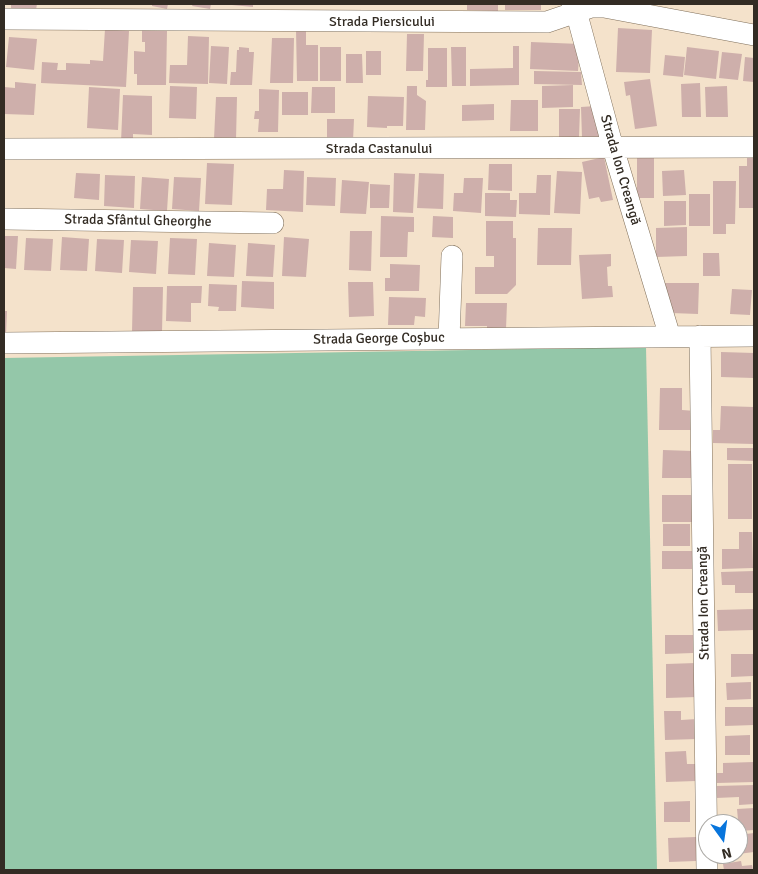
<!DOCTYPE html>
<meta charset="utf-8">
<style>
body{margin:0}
#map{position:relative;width:758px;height:874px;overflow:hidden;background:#f4e2cb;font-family:Signika,sans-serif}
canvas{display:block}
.frame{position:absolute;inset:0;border:5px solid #332c24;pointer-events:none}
.north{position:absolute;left:698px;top:814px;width:50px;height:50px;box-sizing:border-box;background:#fff;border:1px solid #adaba7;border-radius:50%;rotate:166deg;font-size:14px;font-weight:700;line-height:20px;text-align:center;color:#332c24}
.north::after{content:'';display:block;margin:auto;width:18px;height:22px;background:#0875dc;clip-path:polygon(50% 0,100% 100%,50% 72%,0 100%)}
</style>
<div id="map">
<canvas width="758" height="874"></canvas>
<div class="frame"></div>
<div class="north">N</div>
</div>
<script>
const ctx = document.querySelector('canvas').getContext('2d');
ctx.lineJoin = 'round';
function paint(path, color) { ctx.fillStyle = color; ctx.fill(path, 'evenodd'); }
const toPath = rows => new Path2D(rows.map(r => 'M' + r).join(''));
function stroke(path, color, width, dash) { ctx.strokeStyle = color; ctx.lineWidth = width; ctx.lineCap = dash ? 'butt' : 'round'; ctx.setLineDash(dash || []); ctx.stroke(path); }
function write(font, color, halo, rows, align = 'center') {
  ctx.font = font + ' Signika,sans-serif'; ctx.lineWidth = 5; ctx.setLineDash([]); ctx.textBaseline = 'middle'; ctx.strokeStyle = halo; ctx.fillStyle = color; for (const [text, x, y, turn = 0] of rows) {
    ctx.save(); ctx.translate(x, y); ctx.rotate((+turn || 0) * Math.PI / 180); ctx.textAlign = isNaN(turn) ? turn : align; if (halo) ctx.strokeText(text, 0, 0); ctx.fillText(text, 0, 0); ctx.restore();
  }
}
paint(toPath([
 [646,347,657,870,4,870,4,358]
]), '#94c7a9');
paint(toPath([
 [11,4,37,4,36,10,11,9],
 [152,4,168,4,167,9,152,6],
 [193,4,211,4,210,9,192,6],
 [232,4,253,4,253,7,232,5],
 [467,4,498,4,498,11,467,10],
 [505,4,541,4,541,10,505,10],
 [618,28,652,30,650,73,616,72],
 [105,29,129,31,126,87,41,83,42,62,58,63,57,70,66,70,66,63,90,64,90,60,103,61],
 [296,29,306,29,306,45,318,45,318,81,297,81],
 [142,30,167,31,166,85,137,85,137,74,134,74,134,51,145,52,145,42,142,42],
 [407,34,424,34,423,71,406,71],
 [188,36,209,37,208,84,169,83,170,65,187,65],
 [9,37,37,39,34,70,6,67],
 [272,38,294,38,293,83,270,83],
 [531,42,580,44,578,71,530,69],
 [211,46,229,47,227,84,209,83],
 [513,46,519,46,519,85,470,86,470,69,513,68],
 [239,47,249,48,249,52,254,52,252,85,230,85,231,72,236,72,237,50,239,50],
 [320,47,341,47,341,81,320,81],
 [451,47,466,47,466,86,452,86],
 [687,47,719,51,716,79,684,75],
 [428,48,447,48,447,87,426,87,426,80,428,80],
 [366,51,381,51,381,75,366,75],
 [722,52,742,54,738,80,719,78],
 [346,54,362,54,363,83,346,83],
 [665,55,685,57,683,77,663,75],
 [745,57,754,58,754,82,743,81],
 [534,71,581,72,582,85,534,84],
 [650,79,657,126,635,129,630,95,626,96,624,82],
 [15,82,36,84,34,115,4,114,4,87,15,88],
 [700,83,701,117,682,117,681,84],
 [573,85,573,107,542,108,542,86],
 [170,86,197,87,196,119,169,118],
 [407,86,417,86,417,95,426,101,425,130,406,130],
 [727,86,728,117,706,117,705,87],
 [89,87,120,89,118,130,87,128],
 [312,87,335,87,335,113,311,113],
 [259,89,279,90,278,132,258,132,259,119,254,119,255,111,259,111],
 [282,92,308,92,308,115,282,115],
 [123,95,152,96,152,135,133,134,133,142,121,142],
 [368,96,404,97,403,126,387,126,387,128,367,127],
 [216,97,237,97,236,140,214,139],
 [511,100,538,100,538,131,510,131],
 [494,104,494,120,462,121,462,105],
 [596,106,606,138,582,138,581,107],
 [559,109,580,109,579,138,559,138],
 [327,119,354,119,353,141,327,141],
 [747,156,754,156,754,208,739,208,739,166,747,166],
 [604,157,613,200,601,202,599,197,589,199,582,162],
 [637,157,654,157,654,198,637,198],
 [207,163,234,164,232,205,205,204],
 [489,164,512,164,512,191,488,190],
 [284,170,304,171,303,212,266,210,267,189,283,189],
 [684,170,686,195,663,196,662,171],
 [557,171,582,172,580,214,554,213],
 [76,173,100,174,99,200,74,198],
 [394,173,415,174,413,213,393,212],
 [419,173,444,174,443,209,417,208],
 [105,175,135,176,134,208,104,206],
 [537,175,551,175,550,215,519,214,519,193,536,193],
 [142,177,169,179,167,211,140,209],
 [174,177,201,178,199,211,172,209],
 [307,177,336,178,335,206,306,205],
 [464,178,483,178,481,213,453,211,454,193,463,193],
 [342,180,369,182,366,214,340,213],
 [713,181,736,181,735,224,726,224,726,234,713,234],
 [370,184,390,185,389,208,370,208],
 [485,193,510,193,510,200,517,200,516,217,485,216],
 [689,194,710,194,710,226,689,226],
 [664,201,686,201,686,225,664,226],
 [381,216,414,217,414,232,408,232,407,257,380,257],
 [433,216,453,217,453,238,432,237],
 [486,221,513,221,513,238,516,238,516,285,507,294,475,294,475,267,494,267,494,256,486,256],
 [687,227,687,256,656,257,656,228],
 [538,228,572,228,571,265,537,265],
 [350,231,372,231,371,271,349,270],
 [4,236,18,236,16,269,4,268],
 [62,237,89,239,87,271,60,270],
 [284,237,309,239,306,277,282,276],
 [26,238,53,239,51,271,24,270],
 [170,238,197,239,195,275,168,274],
 [97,239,124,240,122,273,95,271],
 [131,240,158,241,156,274,129,272],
 [209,243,236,245,234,277,207,276],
 [248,243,275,245,273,277,246,276],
 [703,253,719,253,720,276,703,276],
 [611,254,611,266,607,267,608,286,612,286,613,297,582,299,579,255],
 [390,264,420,265,419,291,385,291,385,278,390,278],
 [242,281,274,282,274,309,241,307],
 [348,282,373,282,374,316,349,317],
 [665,283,699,283,698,314,671,313],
 [209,284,237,285,236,311,218,311,219,307,208,306],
 [167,286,202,286,201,303,191,303,191,322,166,321],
 [133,287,163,287,162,332,132,332],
 [732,289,752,290,750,315,730,314],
 [389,297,426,298,425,317,415,316,414,325,388,325],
 [466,303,507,303,506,329,487,329,487,326,465,326],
 [4,311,7,311,6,335,4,335],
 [721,352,754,353,754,378,721,377],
 [660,388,682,388,682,410,696,411,696,430,659,430],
 [721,406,754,407,754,444,713,443,713,430,720,430],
 [727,448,754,448,754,461,727,460],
 [663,450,693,451,693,478,662,478],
 [728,464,752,464,752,519,728,519],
 [662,495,693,495,693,522,662,522],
 [663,524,690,524,690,546,663,546],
 [739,532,752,532,753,568,722,569,722,549,739,549],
 [662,551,698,551,698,569,662,569],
 [754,571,754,593,735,593,735,585,722,585,721,572],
 [754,609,754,630,718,631,717,610],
 [665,635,693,635,693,653,665,654],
 [731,654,753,654,753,676,731,677],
 [696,663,697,697,666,698,666,664],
 [751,682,751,699,727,700,726,683],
 [725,707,754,707,754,725,725,726],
 [664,711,681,711,681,720,697,719,697,739,665,740],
 [750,735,750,755,725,755,725,736],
 [686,751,687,764,696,764,696,781,666,782,665,752],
 [754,762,754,782,717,783,717,773,723,773,723,763],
 [754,785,754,804,739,805,739,797,716,798,716,786],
 [690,801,690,822,664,822,664,802],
 [754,808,754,830,739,831,737,809],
 [754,833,754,852,738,854,738,835],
 [696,837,696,861,669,862,668,838],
 [741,861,742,866,752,865,753,870,724,870,723,864]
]), '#ceafab');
const minor = toPath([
 [572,4,576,11,613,148,670,337],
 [4,19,547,22,591,7,604,7,754,35],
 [4,149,754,147],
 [4,219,273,223],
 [700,336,707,870],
 [449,339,452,256],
 [4,343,754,336]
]);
stroke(minor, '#80705b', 22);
stroke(minor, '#fff', 21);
write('14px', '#332c24', '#fff', [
 ["Strada Piersicului",382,22],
 ["Strada Castanului",379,149],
 ["Strada Ion Creangă",620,170,74],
 ["Strada Sfântul Gheorghe",138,221,1],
 ["Strada George Coșbuc",379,339,-1],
 ["Strada Ion Creangă",704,603,-91]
]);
</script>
